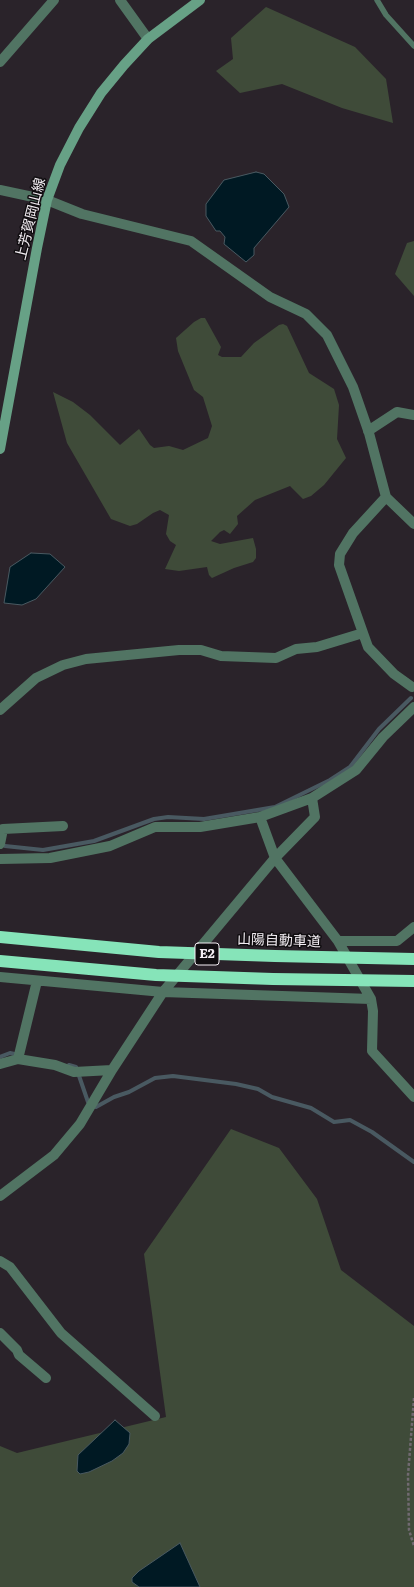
<!DOCTYPE html>
<meta charset="utf-8">
<style>
body{margin:0}
canvas{display:block;background:#2a232a}
</style>
<canvas width="414" height="1587"></canvas>
<script>
const ctx = document.querySelector('canvas').getContext('2d');
ctx.lineJoin = 'round';
function paint(path, color) { ctx.fillStyle = color; ctx.fill(path, 'evenodd'); }
const toPath = rows => new Path2D(rows.map(r => 'M' + r).join(''));
function stroke(path, color, width, dash) { ctx.strokeStyle = color; ctx.lineWidth = width; ctx.lineCap = dash ? 'butt' : 'round'; ctx.setLineDash(dash || []); ctx.stroke(path); }
function write(font, color, halo, rows, align = 'center') {
  ctx.font = font + ' Literata,"Noto Sans JP",serif'; ctx.lineWidth = 3; ctx.setLineDash([]); ctx.textBaseline = 'middle'; ctx.strokeStyle = halo; ctx.fillStyle = color; for (const [text, x, y, turn = 0] of rows) {
    ctx.save(); ctx.translate(x, y); ctx.rotate((+turn || 0) * Math.PI / 180); ctx.textAlign = isNaN(turn) ? turn : align; if (halo) ctx.strokeText(text, 0, 0); ctx.fillText(text, 0, 0); ctx.restore();
  }
}
paint(toPath([
 [266,7,355,47,386,79,393,123,342,108,282,84,240,93,216,71,233,59,231,38],
 [414,241,414,296,395,274,407,243],
 [201,318,205,318,221,347,218,355,222,357,241,357,254,343,279,325,283,324,287,326,309,373,334,389,339,405,337,439,346,458,324,485,311,496,303,499,290,486,255,500,237,516,238,524,230,534,224,530,220,532,211,541,220,544,253,538,256,549,256,558,253,562,234,568,212,578,209,575,207,567,179,571,165,569,176,545,170,541,166,534,169,515,160,510,153,513,137,524,130,526,111,519,67,443,53,392,73,402,90,415,120,445,139,429,150,445,154,448,169,446,183,450,208,438,212,426,203,397,194,390,178,351,176,338,194,322],
 [231,1129,279,1148,317,1199,341,1270,414,1326,414,1587,0,1587,0,1446,17,1453,166,1417,144,1254]
]), '#3f4b39');
const water = toPath([
 [256,172,264,174,284,194,289,207,254,248,254,255,246,262,224,244,225,237,220,231,216,231,206,216,206,204,224,180,256,172],
 [31,553,50,554,65,567,36,599,22,605,4,603,10,567,31,553],
 [115,1420,130,1433,129,1444,123,1453,112,1461,89,1472,80,1474,77,1471,78,1455,115,1420],
 [180,1543,200,1587,139,1587,132,1582,132,1578,139,1571,180,1543]
]);
paint(water, '#001923');
stroke(water, '#495961', 1);
stroke(toPath([
 [5,846,43,850,94,841,154,819,168,817,204,819,275,807,330,780,350,767,379,729,411,698],
 [0,1057,10,1053,19,1055],
 [69,1065,76,1067,88,1102,96,1107,114,1097,129,1092,155,1078,173,1076,236,1084,258,1089,272,1097,311,1108,334,1122,350,1120,372,1132,414,1162]
]), '#495961', 4);
stroke(toPath([
 [414,1398,408,1475,409,1530,414,1546]
]), '#716a71', 2.5, [3, 2]);
stroke(toPath([
 [377,0,386,15,414,46]
]), '#517463', 5.5);
stroke(toPath([
 [120,0,148,39],
 [0,62,54,0],
 [0,190,47,200,82,214,191,241,270,297,306,314,327,335,353,387,369,433,386,497,414,524],
 [368,431,397,412,414,415],
 [363,633,339,565,340,554,353,533,386,497],
 [0,710,36,678,63,665,86,659,179,650,201,650,221,656,276,658,296,649,317,647,363,633,368,647,394,674,412,687],
 [260,817,275,858,338,941,371,999,373,1011,372,1051,414,1097],
 [0,844,3,829,63,826],
 [0,859,50,858,110,846,155,827,200,827,260,817,312,798,356,770,383,737,414,707],
 [338,941,397,941,414,927],
 [0,977,163,992,371,999],
 [18,1059,37,981],
 [0,1064,18,1059,55,1065,74,1072,112,1070],
 [0,1196,54,1155,80,1124,112,1070,163,992,275,858,315,817,312,798],
 [0,1261,10,1267,61,1333,155,1416],
 [0,1333,17,1350,19,1355,46,1378]
]), '#517463', 10);
stroke(toPath([
 [0,449,37,248,47,200,60,165,79,128,101,93,124,65,148,39,200,0]
]), '#67a186', 10);
stroke(toPath([
 [0,937,159,952,275,956,414,959],
 [0,961,156,975,273,979,414,981]
]), '#86e4b9', 12);
for (const [x, y, w] of [
 [207,954,24]
]) { const box = new Path2D(); box.roundRect(x - w / 2, y - 11, w, 22, 3); ctx.fillStyle = '#100d10'; ctx.fill(box); stroke(box, '#f3eef3', 1); }
write('bold 13px', '#f3eef3', null, [
 ["E2",207,954]
]);
write('14px', '#f3eef3', '#100d10', [
 ["上芳賀岡山線",31,219,-76],
 ["山陽自動車道",279,941,2]
]);
</script>
